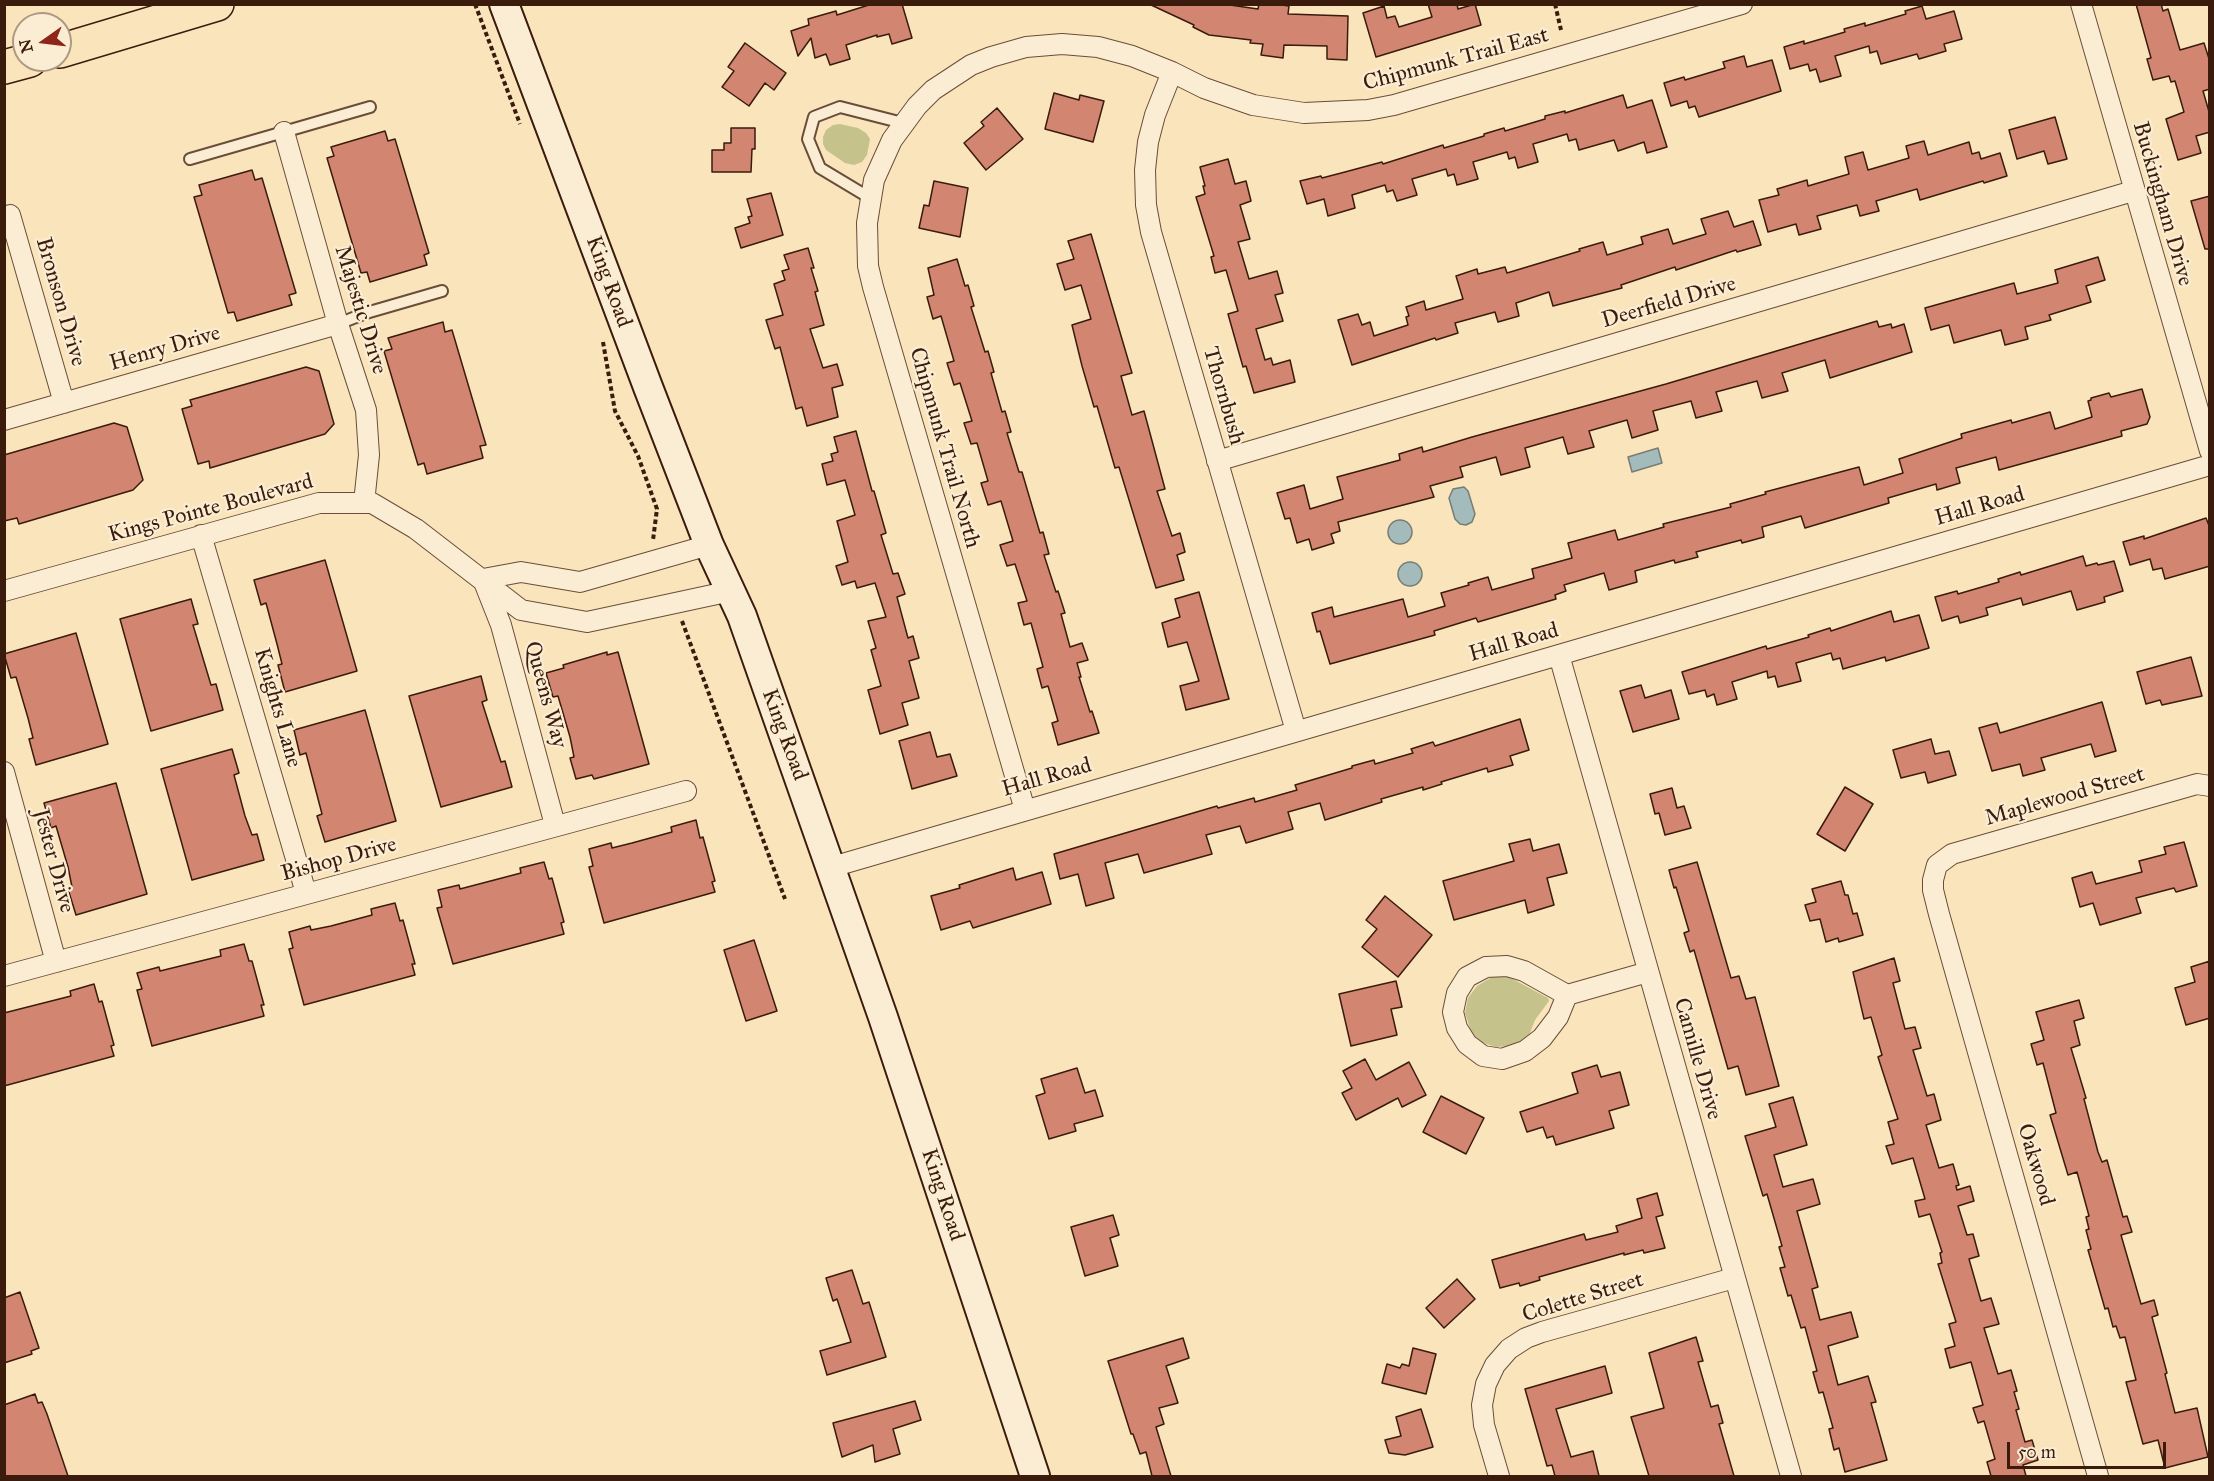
<!DOCTYPE html>
<style>
body{margin:0}
#map{position:relative;width:2214px;height:1481px;overflow:hidden;background:#f9e4bc;font-family:"IM FELL Great Primer",serif}
canvas{display:block}
.frame{position:absolute;inset:0;border:6px solid #3a1b0c;pointer-events:none}
.north{position:absolute;left:12px;top:12px;width:60px;height:60px;box-sizing:border-box;background:#fbedd3;border:2px solid #ae9983;border-radius:50%;rotate:256deg;font-size:16px;font-weight:700;line-height:24px;text-align:center;color:#3a1b0c}
.north::after{content:'';display:block;margin:auto;width:21px;height:27px;background:#8f2418;clip-path:polygon(50% 0,100% 100%,50% 72%,0 100%)}
.scale{position:absolute;left:2007px;top:1442px;width:159px;height:27px;box-sizing:border-box;border:3px solid #3a1b0c;border-top:0;padding-left:8px;font-size:18px;line-height:21px;white-space:nowrap;color:#3a1b0c;-webkit-text-stroke:4px #fbedd3;paint-order:stroke}
</style>
<div id="map">
<canvas width="2214" height="1481"></canvas>
<div class="frame"></div>
<div class="north">N</div>
<div class="scale">50 m</div>
</div>
<script>
const ctx = document.querySelector('canvas').getContext('2d');
ctx.lineJoin = 'round';
function paint(path, color) { ctx.fillStyle = color; ctx.fill(path, 'evenodd'); }
const toPath = rows => new Path2D(rows.map(r => 'M' + r).join(''));
function stroke(path, color, width, dash) { ctx.strokeStyle = color; ctx.lineWidth = width; ctx.lineCap = dash ? 'butt' : 'round'; ctx.setLineDash(dash || []); ctx.stroke(path); }
function write(font, color, halo, rows, align = 'center') {
  ctx.font = font + ' "IM FELL Great Primer",serif'; ctx.lineWidth = 4.5; ctx.setLineDash([]); ctx.textBaseline = 'middle'; ctx.strokeStyle = halo; ctx.fillStyle = color; for (const [text, x, y, turn = 0] of rows) {
    ctx.save(); ctx.translate(x, y); ctx.rotate((+turn || 0) * Math.PI / 180); ctx.textAlign = isNaN(turn) ? turn : align; if (halo) ctx.strokeText(text, 0, 0); ctx.fillText(text, 0, 0); ctx.restore();
  }
}
paint(toPath([
 [840,124,858,128,866,133,870,139,867,155,862,162,854,165,845,163,826,150,823,144,823,137,826,130,833,125],
 [1507,976,1548,998,1549,1001,1535,1020,1530,1033,1522,1040,1510,1046,1496,1047,1481,1042,1472,1034,1465,1013,1468,998,1477,986,1492,977]
]), '#c5c28c');
const water = toPath([
 [1658,448,1662,463,1632,472,1628,457,1658,448],
 [1464,487,1468,491,1475,514,1472,522,1466,525,1460,524,1455,519,1449,498,1453,489,1464,487],
 '1388 532a12 12 0 1 1 24 0a12 12 0 1 1-24 0Z',
 '1398 574a12 12 0 1 1 24 0a12 12 0 1 1-24 0Z'
]);
paint(water, '#a3bcbb');
stroke(water, '#797c75', 1.5);
const building = toPath([
 [872,4,902,4,912,38,892,44,889,34,877,37,877,35,846,45,850,59,830,65,826,54,815,58,811,38,798,56,791,31,809,25,808,19,836,11,837,15,872,4],
 [1149,4,1223,4,1258,9,1259,4,1275,4,1289,6,1288,14,1348,16,1347,60,1327,59,1327,46,1284,45,1283,58,1261,55,1263,44,1250,43,1251,40,1209,35,1193,27,1194,25,1149,4],
 [1428,4,1457,4,1458,9,1475,4,1481,25,1376,57,1363,13,1384,6,1387,18,1395,16,1399,27,1432,17,1428,4],
 [2136,4,2161,4,2163,11,2168,9,2180,50,2204,43,2210,62,2210,89,2203,91,2210,115,2210,132,2196,136,2201,153,2178,160,2166,119,2184,112,2175,81,2171,82,2169,76,2153,80,2147,59,2151,58,2136,4],
 [1922,6,1926,19,1954,11,1962,39,1944,44,1946,51,1919,59,1917,54,1881,64,1877,51,1870,53,1869,46,1835,56,1841,76,1820,82,1816,69,1810,71,1808,64,1790,69,1784,47,1804,41,1804,44,1845,32,1844,29,1865,23,1865,26,1906,14,1905,11,1922,6],
 [745,43,786,73,774,90,765,83,749,106,722,87,734,71,728,67,745,43],
 [1744,56,1747,67,1772,60,1781,91,1699,117,1695,106,1689,108,1687,101,1671,106,1664,83,1684,77,1685,80,1725,68,1723,62,1744,56],
 [1054,93,1079,100,1080,95,1104,101,1093,142,1045,129,1054,93],
 [1623,95,1627,108,1652,100,1667,147,1647,153,1644,142,1618,151,1614,140,1579,150,1576,139,1569,141,1567,134,1533,144,1538,162,1518,168,1515,157,1509,159,1507,152,1473,162,1478,179,1457,185,1454,174,1448,176,1446,169,1412,179,1417,195,1397,201,1393,190,1387,192,1385,185,1352,195,1355,208,1328,216,1324,199,1307,204,1300,181,1321,176,1322,178,1345,172,1382,162,1383,164,1443,145,1444,148,1484,136,1484,134,1504,128,1505,131,1545,119,1545,116,1565,111,1565,113,1623,95],
 [997,108,1023,139,986,170,964,143,984,126,981,122,997,108],
 [2055,117,2067,159,2048,164,2044,151,2017,159,2009,130,2055,117],
 [731,128,755,128,755,149,752,149,751,172,712,172,712,150,724,150,724,143,731,143,731,128],
 [385,131,388,141,395,139,429,253,424,255,427,265,370,282,367,272,361,273,327,158,334,156,331,147,385,131],
 [1924,141,1928,155,1969,142,1972,154,1979,152,1981,159,2000,153,2007,176,1984,183,1983,181,1920,200,1917,189,1876,201,1879,211,1860,216,1857,205,1817,216,1821,229,1799,235,1796,224,1768,232,1759,200,1779,195,1777,189,1807,180,1808,186,1849,174,1845,157,1863,152,1868,170,1909,158,1906,146,1924,141],
 [1228,159,1235,184,1246,181,1251,201,1240,205,1250,239,1238,242,1249,279,1277,271,1283,293,1275,295,1283,321,1256,329,1265,360,1271,358,1273,365,1290,360,1295,382,1254,393,1246,366,1243,367,1228,314,1238,311,1226,270,1215,273,1211,257,1214,256,1196,197,1205,194,1203,186,1205,186,1200,167,1228,159],
 [252,170,255,180,262,178,296,293,289,295,292,305,237,321,234,312,228,313,194,197,202,195,199,185,252,170],
 [934,181,968,188,960,237,919,228,924,205,929,206,934,181],
 [771,193,783,235,741,248,735,228,750,223,748,217,752,216,747,199,771,193],
 [2210,196,2210,249,2205,249,2191,201,2210,196],
 [1728,211,1734,227,1753,221,1761,245,1737,252,1736,250,1676,270,1675,267,1621,285,1622,288,1553,306,1549,292,1516,303,1519,316,1498,322,1495,312,1455,323,1458,333,1436,340,1435,338,1352,365,1338,320,1358,314,1362,325,1370,322,1374,336,1408,325,1406,317,1409,316,1406,307,1424,301,1426,310,1463,299,1456,276,1477,269,1478,274,1505,267,1507,273,1580,251,1579,249,1603,242,1607,255,1643,244,1641,237,1668,229,1673,244,1706,234,1701,219,1728,211],
 [1091,234,1132,373,1121,376,1132,415,1144,411,1165,489,1157,491,1172,536,1180,533,1185,552,1177,555,1184,580,1156,588,1119,467,1115,468,1097,406,1094,407,1082,366,1072,325,1091,319,1081,285,1065,290,1057,264,1074,259,1068,241,1091,234],
 [808,248,814,268,811,268,818,291,815,292,824,325,810,329,823,368,837,364,843,385,832,388,838,417,807,426,802,407,796,409,780,347,775,349,766,320,783,315,774,284,785,280,782,271,789,269,784,255,808,248],
 [2098,257,2105,280,2086,286,2091,302,2049,315,2051,320,2025,327,2028,339,2005,345,2001,330,1954,343,1949,325,1931,330,1925,308,2014,283,2017,294,2058,283,2055,270,2098,257],
 [957,259,965,286,968,285,974,306,971,307,985,352,988,351,994,372,991,373,1002,412,1005,411,1011,432,1007,433,1019,472,1022,472,1040,533,1043,532,1049,554,1044,555,1056,592,1058,591,1065,613,1061,614,1070,647,1082,643,1088,660,1077,663,1081,677,1079,677,1090,712,1092,711,1099,733,1058,745,1052,723,1058,721,1048,686,1042,688,1037,669,1043,667,1031,623,1024,625,1018,603,1027,601,1015,564,1007,566,1000,545,1013,541,1001,501,988,505,981,483,988,481,977,443,971,444,964,423,972,421,960,383,954,385,947,363,954,361,941,316,933,319,927,297,934,295,928,268,957,259],
 [1877,321,1879,327,1891,324,1892,328,1904,324,1912,352,1830,378,1825,360,1782,373,1788,391,1762,398,1757,381,1716,392,1722,411,1696,418,1691,401,1653,411,1658,430,1632,438,1627,420,1589,431,1594,447,1568,454,1563,437,1525,448,1530,467,1501,475,1496,457,1460,467,1463,477,1430,486,1434,497,1338,522,1340,531,1331,534,1334,543,1312,550,1309,539,1297,543,1290,518,1285,519,1277,493,1304,485,1310,509,1343,499,1337,477,1400,460,1399,454,1422,447,1423,452,1472,437,1666,384,1877,321],
 [443,322,445,332,452,330,486,445,480,446,483,458,427,474,424,463,418,465,384,351,392,349,388,338,443,322],
 [306,367,319,371,334,424,325,434,210,468,209,461,198,464,182,409,192,406,190,400,306,367],
 [2142,389,2150,417,2147,424,2121,431,2122,436,1999,470,1996,457,1956,468,1960,483,1937,490,1936,484,1888,498,1889,503,1805,528,1801,516,1762,527,1764,537,1742,543,1741,540,1696,552,1698,557,1675,563,1674,560,1635,571,1637,582,1609,590,1604,573,1564,585,1566,591,1555,595,1556,599,1478,622,1476,618,1434,631,1435,635,1330,664,1320,631,1317,632,1312,613,1332,607,1334,617,1403,599,1408,617,1445,606,1441,593,1469,585,1468,583,1488,577,1492,590,1534,578,1532,569,1572,558,1568,543,1615,530,1618,540,1664,527,1663,524,1731,507,1730,504,1766,494,1765,492,1859,467,1864,485,1903,473,1899,459,1962,438,1961,434,2011,420,2012,423,2050,412,2055,429,2092,417,2088,401,2091,400,2091,398,2109,393,2111,397,2142,389],
 [114,423,127,427,143,480,133,490,19,524,17,518,4,521,4,455,114,423],
 [856,431,872,491,874,491,886,533,881,535,893,574,898,573,905,594,897,597,908,638,913,636,919,658,909,661,919,698,902,703,908,725,880,734,868,690,881,686,871,650,876,648,868,621,886,617,875,583,857,588,855,581,842,585,836,566,848,562,837,521,855,515,845,480,827,485,822,464,833,461,831,454,838,452,834,437,856,431],
 [2206,518,2210,528,2210,566,2165,579,2162,568,2153,570,2150,559,2130,565,2123,542,2144,536,2144,539,2206,518],
 [2083,556,2086,566,2097,563,2098,565,2114,561,2123,591,2104,597,2105,602,2077,610,2071,591,2023,605,2021,598,1986,608,1988,615,1960,623,1958,616,1942,621,1935,597,1957,591,1958,594,1999,582,1998,579,2020,572,2021,575,2083,556],
 [325,560,357,671,285,692,278,665,282,664,277,644,266,603,261,605,254,580,325,560],
 [1199,592,1229,699,1186,710,1180,686,1199,681,1187,642,1168,647,1162,623,1180,617,1175,599,1199,592],
 [191,599,198,624,193,625,211,685,216,684,223,710,151,731,120,619,191,599],
 [1891,611,1894,622,1919,615,1929,648,1886,661,1885,657,1843,669,1840,658,1833,660,1831,653,1796,663,1801,681,1778,687,1775,676,1768,678,1767,671,1732,682,1737,699,1717,705,1714,694,1707,697,1705,690,1689,694,1682,672,1766,646,1767,649,1809,637,1808,635,1830,628,1831,631,1891,611],
 [76,633,108,744,36,765,29,739,33,738,28,718,16,677,11,678,4,654,76,633],
 [607,652,607,655,618,652,649,764,594,779,592,775,576,779,570,758,574,757,570,737,558,696,553,697,546,673,564,668,563,665,607,652],
 [2191,657,2202,696,2162,705,2160,700,2146,704,2137,672,2191,657],
 [481,676,487,700,482,702,501,762,505,761,512,787,441,807,409,696,481,676],
 [1641,685,1645,698,1671,690,1679,719,1633,732,1620,691,1641,685],
 [2102,702,2116,751,2095,757,2091,744,2041,758,2045,770,2023,776,2020,764,1992,771,1979,728,1997,723,2000,733,2102,702],
 [365,710,396,821,325,842,317,816,322,814,306,753,300,755,294,730,365,710],
 [1520,719,1529,750,1510,756,1513,765,1488,772,1487,768,1441,782,1442,784,1423,790,1423,787,1381,799,1382,802,1325,820,1320,803,1288,812,1293,829,1246,843,1240,826,1206,835,1212,854,1144,873,1138,854,1105,863,1114,898,1086,906,1078,874,1060,879,1054,854,1217,806,1218,808,1254,798,1255,802,1297,790,1295,785,1352,768,1352,766,1374,760,1375,764,1413,753,1411,749,1433,742,1435,746,1520,719],
 [930,732,937,757,950,754,957,776,912,789,899,741,930,732],
 [1931,739,1935,754,1949,751,1956,775,1928,783,1925,772,1901,778,1893,750,1931,739],
 [232,749,239,773,234,775,245,816,252,835,257,834,264,860,192,880,161,769,232,749],
 [116,783,147,894,76,915,68,889,72,887,68,867,56,826,51,828,44,803,116,783],
 [1845,787,1873,804,1845,851,1817,834,1845,787],
 [1672,788,1677,808,1684,806,1691,828,1665,835,1659,813,1655,814,1650,794,1672,788],
 [696,820,700,838,703,837,715,881,712,882,715,892,604,923,589,867,593,866,589,849,611,843,612,848,632,843,672,832,671,827,696,820],
 [1530,839,1533,851,1559,844,1567,873,1547,878,1554,905,1528,913,1525,900,1454,920,1443,881,1514,861,1509,844,1530,839],
 [2184,842,2197,886,2176,892,2174,888,2136,898,2141,913,2100,925,2093,903,2080,907,2072,878,2092,872,2096,884,2142,872,2139,861,2166,854,2164,847,2184,842],
 [544,862,549,879,552,878,564,922,561,923,564,934,453,964,437,908,442,907,438,890,459,885,460,889,521,873,520,868,544,862],
 [1697,862,1731,978,1739,976,1746,999,1755,997,1779,1086,1746,1095,1738,1066,1728,1069,1694,950,1690,952,1684,933,1689,931,1676,887,1674,888,1669,870,1697,862],
 [1013,868,1016,880,1042,872,1051,904,973,928,970,921,941,930,931,896,960,888,959,885,1013,868],
 [1841,881,1845,895,1848,895,1853,914,1857,913,1863,935,1839,942,1838,938,1826,942,1820,919,1810,921,1805,905,1816,902,1812,889,1841,881],
 [1385,896,1432,935,1398,977,1362,947,1377,929,1366,920,1385,896],
 [395,903,400,921,403,920,415,964,412,964,415,975,304,1005,289,949,293,948,289,932,310,926,311,930,331,926,372,915,371,909,395,903],
 [754,940,777,1011,746,1021,724,950,754,940],
 [244,944,249,961,252,961,264,1005,261,1005,264,1016,152,1046,137,990,142,989,137,973,159,967,160,971,221,956,220,950,244,944],
 [1894,958,1900,981,1893,983,1905,1029,1915,1027,1921,1048,1913,1050,1927,1096,1934,1094,1941,1120,1926,1125,1939,1168,1953,1164,1959,1185,1956,1186,1957,1190,1970,1186,1974,1201,1958,1206,1967,1235,1973,1234,1979,1256,1969,1259,1981,1301,1991,1298,1999,1324,1984,1328,1998,1374,2011,1370,2017,1391,2014,1392,2019,1409,2016,1410,2025,1442,2032,1440,2038,1460,2023,1465,2026,1476,1991,1476,1987,1462,1995,1459,1984,1421,1978,1423,1973,1408,1983,1405,1971,1362,1950,1368,1945,1349,1955,1346,1949,1324,1956,1322,1938,1264,1942,1263,1940,1253,1942,1252,1930,1214,1919,1217,1915,1201,1925,1199,1913,1158,1892,1164,1886,1146,1894,1144,1888,1122,1898,1119,1878,1057,1882,1055,1871,1017,1864,1019,1853,972,1894,958],
 [2210,961,2210,1018,2186,1025,2175,988,2195,982,2191,967,2210,961],
 [1396,981,1402,1007,1391,1009,1397,1035,1351,1046,1339,994,1396,981],
 [94,984,99,1002,102,1001,114,1045,111,1046,114,1056,4,1086,4,1013,71,996,70,991,94,984],
 [2079,1000,2084,1018,2074,1021,2080,1045,2071,1048,2086,1098,2084,1099,2098,1152,2102,1162,2107,1160,2123,1217,2127,1216,2132,1232,2121,1235,2141,1304,2154,1300,2158,1315,2152,1317,2167,1373,2165,1374,2175,1413,2197,1408,2208,1457,2165,1468,2158,1440,2143,1444,2126,1382,2136,1380,2125,1337,2120,1338,2116,1326,2113,1327,2108,1308,2105,1309,2088,1250,2091,1249,2086,1230,2089,1229,2086,1217,2089,1216,2077,1172,2068,1175,2050,1115,2056,1113,2043,1063,2037,1065,2031,1044,2044,1040,2036,1012,2079,1000],
 [1365,1059,1376,1080,1409,1062,1426,1095,1402,1107,1398,1098,1356,1120,1342,1093,1352,1088,1343,1071,1365,1059],
 [1597,1065,1601,1077,1620,1072,1629,1105,1609,1111,1614,1128,1556,1145,1553,1136,1547,1138,1543,1127,1527,1132,1520,1112,1578,1093,1572,1073,1597,1065],
 [1077,1068,1085,1093,1095,1090,1103,1116,1074,1124,1076,1131,1049,1139,1036,1096,1045,1093,1041,1079,1077,1068],
 [1441,1096,1484,1118,1466,1154,1423,1132,1441,1096],
 [1793,1097,1807,1145,1774,1155,1783,1187,1813,1179,1820,1204,1797,1211,1818,1287,1812,1289,1820,1320,1851,1312,1858,1337,1828,1346,1838,1385,1868,1376,1876,1402,1871,1403,1887,1460,1845,1472,1839,1448,1834,1450,1829,1429,1833,1428,1823,1392,1819,1393,1813,1372,1817,1371,1805,1327,1801,1328,1791,1295,1788,1296,1780,1268,1785,1267,1779,1247,1782,1246,1767,1194,1763,1196,1745,1136,1776,1127,1769,1104,1793,1097],
 [1657,1193,1663,1215,1656,1217,1665,1248,1644,1253,1643,1250,1624,1255,1624,1253,1539,1277,1540,1280,1520,1286,1519,1283,1500,1288,1492,1260,1584,1234,1586,1240,1618,1232,1616,1226,1642,1218,1637,1199,1657,1193],
 [1113,1215,1119,1235,1110,1238,1118,1266,1085,1276,1071,1227,1113,1215],
 [852,1270,863,1304,869,1302,886,1357,827,1375,820,1351,851,1342,837,1299,833,1301,826,1278,852,1270],
 [1457,1279,1475,1299,1444,1328,1426,1308,1457,1279],
 [20,1292,39,1348,31,1351,32,1354,4,1363,4,1298,20,1292],
 [1696,1337,1703,1361,1698,1362,1711,1407,1718,1405,1723,1423,1719,1424,1734,1476,1649,1476,1631,1417,1664,1408,1649,1353,1696,1337],
 [1183,1338,1189,1358,1166,1366,1178,1403,1159,1408,1164,1424,1156,1427,1171,1476,1152,1476,1146,1452,1140,1454,1133,1434,1131,1434,1108,1361,1183,1338],
 [1413,1348,1436,1354,1426,1394,1382,1383,1387,1364,1400,1368,1402,1364,1409,1366,1413,1348],
 [1605,1366,1612,1393,1556,1409,1571,1457,1593,1451,1599,1476,1555,1476,1552,1465,1547,1466,1525,1389,1605,1366],
 [35,1394,38,1403,42,1402,47,1414,68,1476,4,1476,4,1405,35,1394],
 [915,1401,921,1420,893,1429,900,1454,875,1462,873,1445,842,1457,833,1423,915,1401],
 [1421,1409,1433,1447,1405,1455,1389,1453,1385,1440,1401,1436,1396,1417,1421,1409]
]);
paint(building, '#d28672');
stroke(building, '#3a1b0c', 1.5);
const service = toPath([
 [190,159,370,107],
 [870,198,820,168,808,139,814,117,840,107,903,123],
 [338,324,366,313,442,291]
]);
const minor = toPath([
 [2081,4,2210,451],
 [1172,72,1155,115,1148,142,1145,170,1146,205,1151,232,1296,731],
 [284,132,338,324,366,410,369,455,364,503],
 [10,215,64,403],
 [4,420,338,324],
 [1217,461,2133,191],
 [201,535,306,893],
 [483,579,521,572,580,582,709,545],
 [484,582,501,625,555,825],
 [4,591,319,503,372,503,416,529,521,610,587,622,731,591],
 [1559,655,1791,1476],
 [4,772,56,962],
 [1025,810,873,287,868,266,867,223,874,180,892,140,917,106,933,90,971,65,991,57,1026,47,1062,44,1098,47,1132,56,1172,72,1204,88,1253,105,1304,113,1368,110,1394,105,1742,4],
 [832,867,2210,465],
 [4,976,686,791],
 [1567,995,1524,971,1507,966,1486,967,1467,977,1457,993,1453,1012,1457,1028,1467,1044,1483,1056,1502,1059,1525,1051,1542,1038,1558,1017,1567,995,1648,972],
 [1499,1476,1484,1425,1482,1405,1486,1384,1495,1365,1509,1349,1526,1338,1542,1332,1734,1278],
 [2098,1476,1939,914,1933,890,1933,880,1937,865,1952,854,2197,784,2210,786]
]);
const secondary = toPath([
 [504,4,648,387,709,545,742,616,883,1017,1035,1476]
]);
const motorway = toPath([
 [60,51,217,4],
 [4,67,30,60]
]);
stroke(service, '#6a4d38', 14);
stroke(minor, '#6a4d38', 22);
stroke(secondary, '#3a1b0c', 32);
stroke(motorway, '#3a1b0c', 36);
stroke(toPath([
 [475,4,520,124],
 [1555,4,1561,30],
 [603,342,615,411,638,456,657,509,653,540],
 [682,621,785,899]
]), '#3a1b0c', 4, [4.5, 3]);
stroke(service, '#fbedd3', 10);
stroke(minor, '#fbedd3', 20);
stroke(secondary, '#fbedd3', 28);
stroke(motorway, '#f9e4bc', 33);
write('22px', '#3a1b0c', '#fbedd3', [
 ["Chipmunk Trail East",1456,60,-15],
 ["Buckingham Drive",2162,204,74],
 ["King Road",608,282,70],
 ["Bronson Drive",60,302,74],
 ["Deerfield Drive",1669,303,-16],
 ["Majestic Drive",360,310,73],
 ["Henry Drive",165,349,-16],
 ["Thornbush",1223,396,74],
 ["Chipmunk Trail North",944,448,74],
 ["Hall Road",1980,507,-16],
 ["Kings Pointe Boulevard",211,509,-15],
 ["Hall Road",1514,643,-16],
 ["Queens Way",545,695,75],
 ["Knights Lane",277,708,74],
 ["King Road",784,735,70],
 ["Hall Road",1047,778,-16],
 ["Maplewood Street",2065,797,-16],
 ["Bishop Drive",339,860,-15],
 ["Jester Drive",53,861,75],
 ["Camille Drive",1697,1059,74],
 ["Oakwood",2035,1165,74],
 ["King Road",942,1195,72],
 ["Colette Street",1583,1298,-17]
]);
</script>
